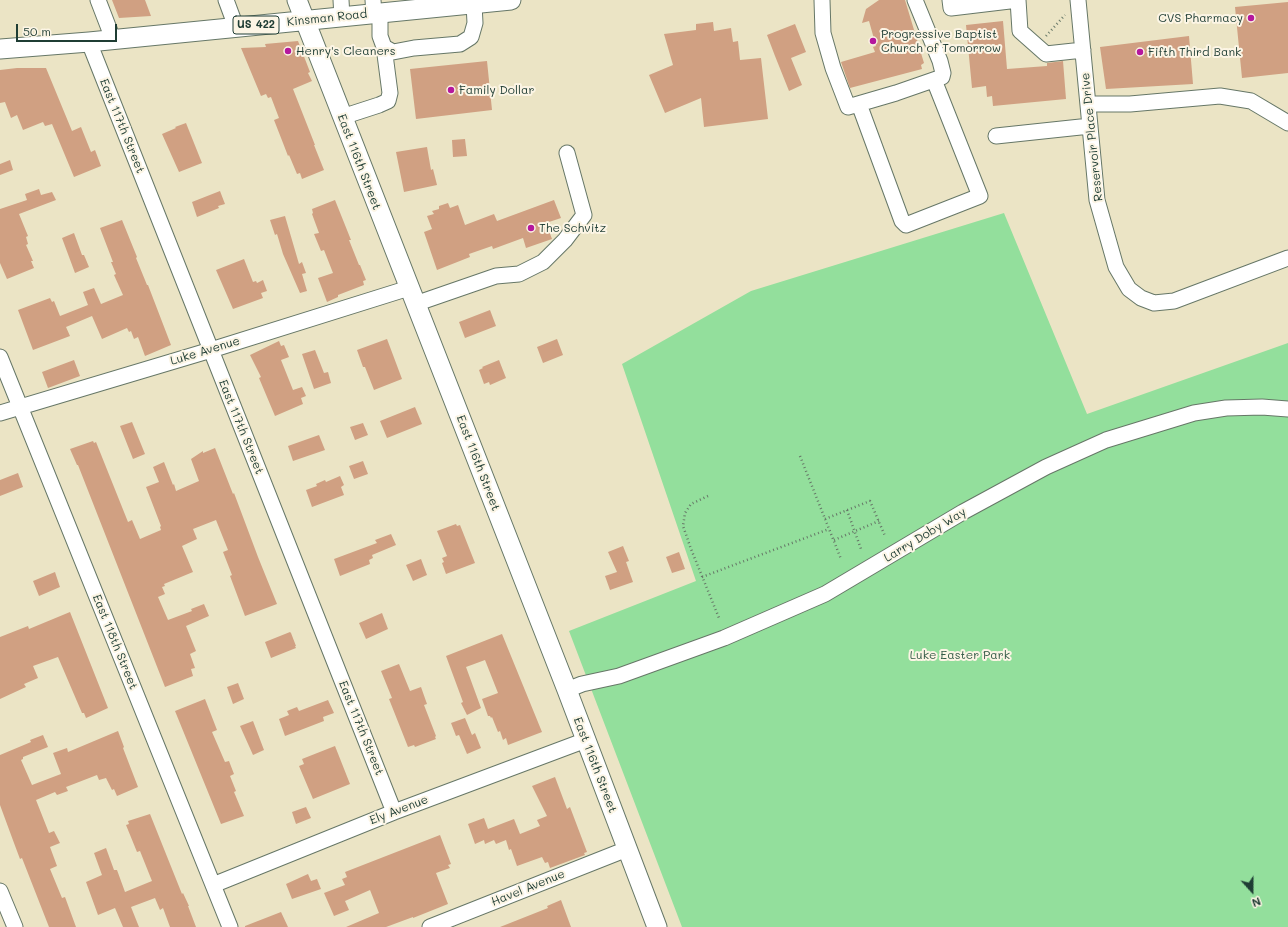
<!DOCTYPE html>
<style>
body{margin:0}
#map{position:relative;width:1288px;height:927px;overflow:hidden;background:#ebe4c5;font-family:Mali,sans-serif}
canvas{display:block}
.north{position:absolute;left:1232px;top:871px;width:40px;height:40px;-webkit-text-stroke:3px #fcf5e5;paint-order:stroke;rotate:159deg;font-size:11px;font-weight:700;line-height:16px;text-align:center;color:#1f3d34}
.north::after{content:'';display:block;margin:auto;width:14px;height:18px;background:#1f3d34;clip-path:polygon(50% 0,100% 100%,50% 72%,0 100%)}
.scale{position:absolute;left:16px;top:24px;width:101px;height:18px;box-sizing:border-box;border:2px solid #1f3d34;border-top:0;padding-left:5px;font-size:12px;line-height:14px;white-space:nowrap;color:#1f3d34;-webkit-text-stroke:3px #fcf5e5;paint-order:stroke}
</style>
<div id="map">
<canvas width="1288" height="927"></canvas>
<div class="north">N</div>
<div class="scale">50 m</div>
</div>
<script>
const ctx = document.querySelector('canvas').getContext('2d');
ctx.lineJoin = 'round';
function paint(path, color) { ctx.fillStyle = color; ctx.fill(path, 'evenodd'); }
const toPath = rows => new Path2D(rows.map(r => 'M' + r).join(''));
function stroke(path, color, width, dash) { ctx.strokeStyle = color; ctx.lineWidth = width; ctx.lineCap = dash ? 'butt' : 'round'; ctx.setLineDash(dash || []); ctx.stroke(path); }
function write(font, color, halo, rows, align = 'center') {
  ctx.font = font + ' Mali,sans-serif'; ctx.lineWidth = 4; ctx.setLineDash([]); ctx.textBaseline = 'middle'; ctx.strokeStyle = halo; ctx.fillStyle = color; for (const [text, x, y, turn = 0] of rows) {
    ctx.save(); ctx.translate(x, y); ctx.rotate((+turn || 0) * Math.PI / 180); ctx.textAlign = isNaN(turn) ? turn : align; if (halo) ctx.strokeText(text, 0, 0); ctx.fillText(text, 0, 0); ctx.restore();
  }
}
paint(toPath([
 [1004,213,1087,414,1288,343,1288,927,682,927,569,631,696,581,622,364,751,291]
]), '#93df9c');
paint(toPath([
 [112,0,145,0,151,16,119,18],
 [879,0,905,0,924,63,921,65,922,69,850,88,841,62,875,52,873,47,876,46,869,21,862,23,866,9],
 [1288,2,1288,73,1242,78,1235,7],
 [1003,21,1007,69,1047,66,1047,63,1063,61,1066,99,993,106,992,96,987,97,986,86,972,88,966,25],
 [713,22,714,31,731,28,733,42,738,41,740,60,761,58,768,119,704,127,701,98,665,113,649,75,673,65,664,34,696,30,696,24],
 [795,24,806,52,791,58,802,85,789,91,775,56,767,35],
 [1189,36,1193,84,1106,89,1100,47],
 [298,41,310,72,308,73,312,81,293,89,315,145,314,145,324,170,302,179,300,173,297,174,289,155,288,156,283,143,274,120,279,118,271,97,268,98,266,94,261,96,241,48,266,47,265,44],
 [487,61,492,110,416,119,410,69],
 [17,68,46,68,72,131,81,127,91,152,95,150,101,166,74,177,52,124,45,126,43,122,23,130,17,115,11,118,5,102,0,103,0,70],
 [186,123,202,163,179,172,162,134,176,128,175,127],
 [465,139,467,156,453,157,452,140],
 [427,147,431,170,433,169,437,185,404,192,396,152],
 [10,160,13,170,0,175,0,164],
 [39,189,41,195,52,192,56,200,19,214,28,236,26,237,28,244,26,245,33,261,31,261,34,268,7,279,0,263,0,209,27,200,25,194],
 [220,191,225,204,218,206,219,208,197,217,192,202],
 [335,200,351,240,349,240,359,265,360,265,366,280,363,281,364,285,338,295,338,297,327,302,318,278,333,273,324,250,321,251,314,234,319,233,312,214,313,213,312,209],
 [554,200,561,218,546,223,552,239,526,248,523,238,493,249,492,246,469,254,470,257,437,270,424,232,432,229,427,216,434,214,432,211,439,209,439,206,448,203,450,208,458,205,465,225,494,214,497,221],
 [285,216,299,264,302,262,306,273,302,274,307,291,300,293,283,254,277,234,275,235,270,220],
 [122,220,137,257,136,258,147,285,148,285,171,345,145,356,138,337,134,339,131,331,129,332,127,328,102,339,92,316,66,327,70,336,33,350,18,310,50,298,52,302,54,301,60,316,88,305,83,292,94,288,101,304,123,295,114,275,116,274,111,262,113,262,100,228],
 [74,233,82,255,84,255,89,267,75,273,62,238],
 [244,259,253,282,256,281,257,283,263,280,267,291,261,293,263,298,233,309,216,270],
 [490,310,496,326,465,338,459,322],
 [387,339,402,379,374,390,365,367,363,367,357,350],
 [557,339,563,355,543,363,537,347],
 [279,341,281,346,284,345,289,357,281,360,293,390,302,387,306,396,301,398,303,404,275,416,259,378,261,377,250,355],
 [315,350,324,373,328,372,331,383,314,389,302,354],
 [74,360,80,376,48,388,42,372],
 [499,360,506,378,490,385,489,382,484,384,479,370,483,368,482,367],
 [415,407,422,424,387,438,380,421],
 [132,422,145,454,133,459,120,426],
 [363,423,368,435,355,440,350,427],
 [319,435,325,450,293,461,288,446],
 [93,441,94,443,96,442,128,522,132,520,140,539,161,530,160,527,161,526,146,487,159,482,153,467,164,462,173,485,174,484,176,491,199,481,191,459,203,451,203,453,215,448,233,494,234,493,258,557,277,604,245,616,230,576,232,575,223,552,228,550,216,520,193,529,197,539,182,546,193,572,164,584,165,586,162,587,165,594,158,597,168,620,192,611,191,609,204,604,209,616,186,626,196,651,190,654,195,668,191,669,193,676,165,687,78,465,77,465,70,449],
 [363,461,368,474,354,479,349,466],
 [18,473,23,487,0,496,0,480],
 [340,476,344,485,341,487,344,495,312,507,306,490,317,486,316,484,325,480,326,482],
 [456,524,457,526,460,525,475,563,446,574,442,563,444,562,442,558,447,556,437,531],
 [391,534,396,545,372,555,373,558,369,560,370,564,340,576,334,559,377,543,375,540],
 [623,546,629,561,626,562,633,582,610,590,605,576,617,572,608,552],
 [679,552,685,569,672,573,666,557],
 [421,559,427,575,413,581,406,565],
 [55,572,60,587,39,596,33,581],
 [70,612,108,708,86,718,84,713,82,713,58,657,33,666,38,678,24,684,26,687,0,699,0,637,28,626,29,629],
 [382,613,388,629,366,639,359,623],
 [290,632,291,633,296,646,295,646,296,648,271,658,265,642],
 [502,634,542,732,508,745,506,738,503,740,500,731,498,732,492,717,491,718,490,716,488,716,482,699,498,693,485,660,466,667,481,708,467,715,461,703,463,702,446,656],
 [399,664,410,691,421,687,427,704,424,705,436,736,435,737,436,739,415,747,414,745,408,747,389,699,392,698,381,671],
 [238,683,244,699,233,704,227,687],
 [205,699,217,730,212,732,225,762,229,761,234,774,230,776,236,791,234,792,244,816,221,824,175,711],
 [328,700,334,713,323,717,324,721,285,736,279,719,289,715,287,711,297,707,299,711],
 [465,718,472,735,475,733,481,748,467,754,459,735,456,736,451,723],
 [253,721,264,750,253,755,240,726],
 [118,731,124,747,123,748,138,787,117,796,114,789,112,790,106,778,99,780,97,775,66,787,68,791,57,795,55,792,36,800,49,833,54,831,60,843,50,847,57,866,50,869,62,898,65,897,76,927,49,927,22,858,20,859,14,843,0,805,0,755,31,742,30,740,43,735,48,747,23,757,23,759,21,760,32,785,61,774,53,753,67,748,68,752],
 [335,746,350,784,313,799,299,766,304,764,302,759],
 [555,777,567,809,570,807,587,852,584,853,585,855,550,868,548,862,545,863,542,857,517,866,511,849,509,850,506,840,496,844,494,840,485,844,484,840,475,844,468,824,484,818,488,829,514,819,520,834,540,826,537,820,547,816,532,786],
 [306,807,311,818,296,824,292,812],
 [150,814,182,894,183,893,189,906,188,906,196,927,170,927,163,908,160,910,155,898,131,907,139,927,123,927,115,908,98,915,86,882,102,875,94,853,106,848,114,870,117,870,125,892,152,881,140,851,137,852,126,825,129,824,128,821],
 [440,835,451,864,448,865,450,868,436,873,448,904,413,918,413,917,386,927,346,927,379,913,370,890,345,901,349,910,334,916,324,893,345,885,342,879,347,877,345,872],
 [308,874,311,881,317,879,321,889,292,899,286,884],
 [561,900,571,927,500,927,548,908,547,906],
 [281,912,288,927,245,927,245,926]
]), '#d0a082');
const minor = toPath([
 [98,0,113,39],
 [226,0,236,27],
 [341,0,342,17],
 [373,0,374,14],
 [822,0,823,33,833,68,848,107,896,93,942,77,943,73,940,61,915,0],
 [950,0,951,8,1018,0,1020,31,1046,54,1083,50],
 [1078,0,1097,200,1116,267,1129,289,1141,298,1154,303,1174,301,1288,258],
 [380,13,380,36,384,47,393,52,414,48,460,44,471,37,475,23,474,4],
 [89,42,394,812],
 [859,104,902,221,906,225,980,196,934,80],
 [1088,104,1130,104,1220,96,1251,101,1288,123],
 [342,117,379,105,388,101,390,93,384,47],
 [996,136,1090,126],
 [415,304,496,276,519,274,543,262,565,240,584,215,567,153],
 [0,357,230,927],
 [0,413,211,350,409,288],
 [567,690,582,684,619,676,724,638,825,594,963,512,1046,467,1106,440,1194,413,1226,408,1262,407,1288,409],
 [213,885,394,812,586,740],
 [0,891,15,927],
 [430,927,627,849]
]);
const major = toPath([
 [297,0,567,690,657,927],
 [0,49,89,42,511,0]
]);
stroke(minor, '#667767', 17);
stroke(major, '#667767', 21);
stroke(toPath([
 [1046,36,1065,15],
 [800,456,841,559],
 [708,496,691,504,685,513,683,526,691,549,719,618],
 [847,510,861,549],
 [825,519,870,501,885,536],
 [834,540,879,521],
 [702,577,829,529]
]), '#667767', 2.5, [1, 3]);
stroke(minor, '#fff', 15);
stroke(major, '#fff', 19);
for (const [x, y, r, color] of [
 [1251,18,4,"#b5179e"],
 [873,41,4,"#b5179e"],
 [288,51,4,"#b5179e"],
 [1140,52,4,"#b5179e"],
 [451,90,4,"#b5179e"],
 [531,228,4,"#b5179e"]
]) { const dot = new Path2D(); dot.arc(x, y, r, 0, 2 * Math.PI); ctx.fillStyle = color; ctx.fill(dot); stroke(dot, '#fcf5e5', 1.5); }
for (const [x, y, w] of [
 [256,25,46]
]) { const box = new Path2D(); box.roundRect(x - w / 2, y - 9, w, 18, 3); ctx.fillStyle = '#fcf5e5'; ctx.fill(box); stroke(box, '#1f3d34', 1); }
write('bold 11px', '#1f3d34', null, [
 ["US 422",256,25]
]);
write('12px', '#1f3d34', '#fcf5e5', [
 ["Kinsman Road",327,18,-6],
 ["East 117th Street",122,126,68],
 ["Reservoir Place Drive",1092,137,-96],
 ["East 116th Street",359,162,69],
 ["Luke Avenue",205,351,-17],
 ["East 117th Street",241,427,68],
 ["East 116th Street",478,463,69],
 ["Larry Doby Way",925,535,-31],
 ["East 118th Street",115,642,68],
 ["East 117th Street",361,728,68],
 ["East 116th Street",595,765,69],
 ["Ely Avenue",399,810,-21],
 ["Havel Avenue",528,888,-22]
]);
write('12px', '#1f3d34', '#fcf5e5', [
 ["CVS Pharmacy",1243,18,"right"],
 ["Progressive Baptist",881,34],
 ["Church of Tomorrow",881,48],
 ["Henry's Cleaners",296,51],
 ["Fifth Third Bank",1148,52],
 ["Family Dollar",459,90],
 ["The Schvitz",539,228]
], 'left');
write('12px', '#365d49', '#fcf5e5', [
 ["Luke Easter Park",960,655]
]);
</script>
